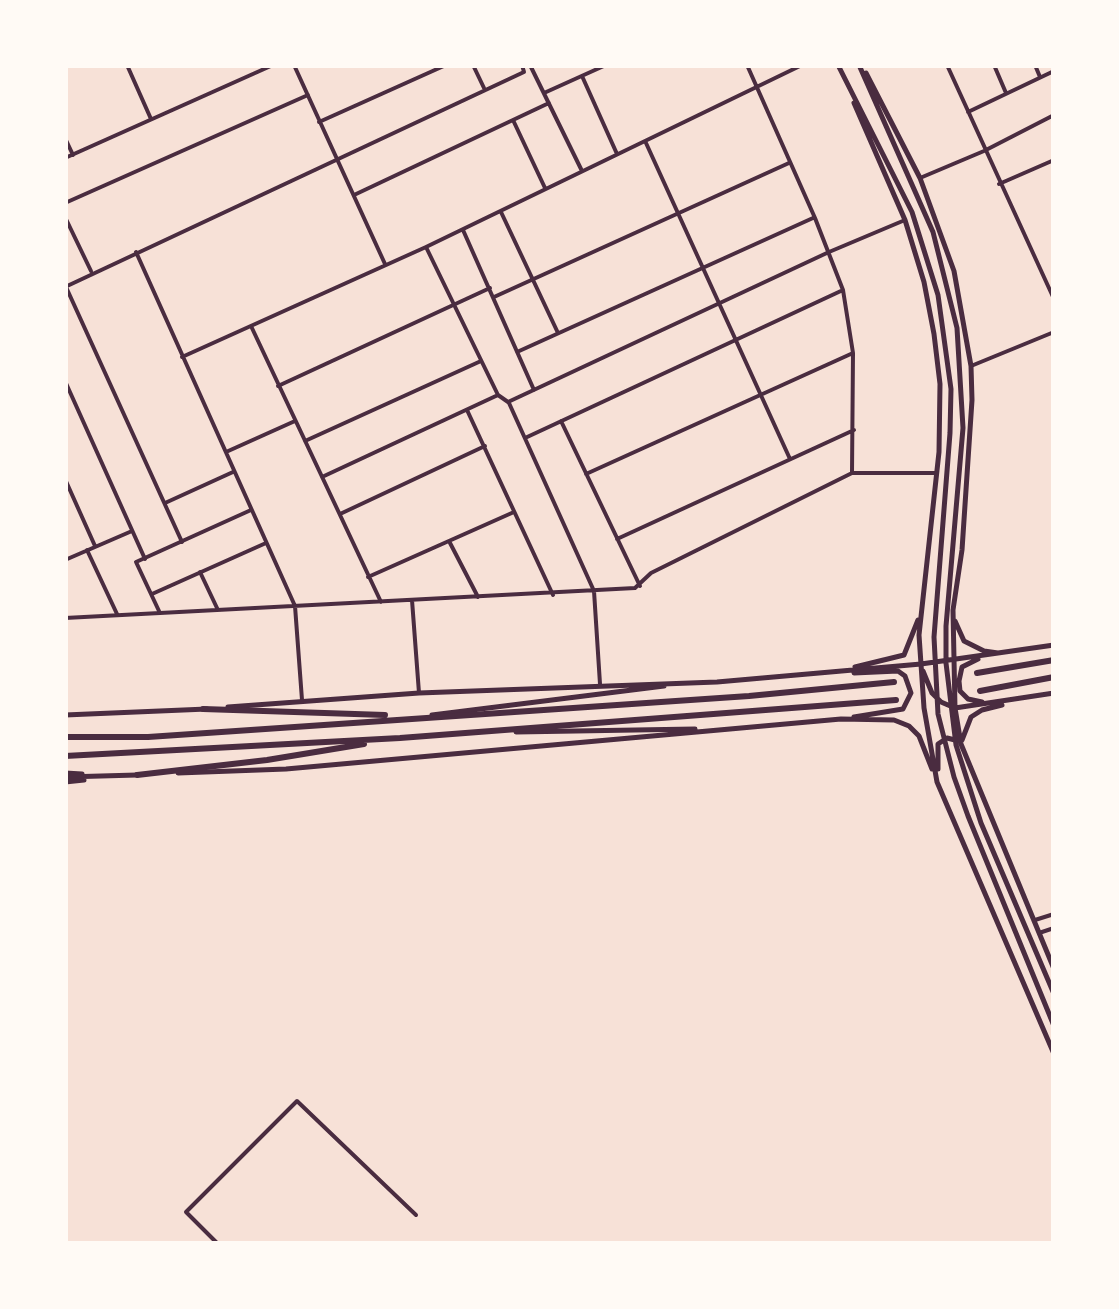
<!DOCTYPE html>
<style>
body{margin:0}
#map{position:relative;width:1119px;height:1309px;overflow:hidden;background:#f7e1d7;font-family:Lato,sans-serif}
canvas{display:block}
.frame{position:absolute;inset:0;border:68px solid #fffaf5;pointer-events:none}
</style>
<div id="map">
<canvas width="1119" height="1309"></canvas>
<div class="frame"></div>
</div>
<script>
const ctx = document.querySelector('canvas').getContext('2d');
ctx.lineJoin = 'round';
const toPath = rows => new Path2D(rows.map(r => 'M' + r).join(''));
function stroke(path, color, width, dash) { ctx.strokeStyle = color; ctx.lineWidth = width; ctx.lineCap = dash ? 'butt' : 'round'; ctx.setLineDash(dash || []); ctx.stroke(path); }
stroke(toPath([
 [127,65,151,119],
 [294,65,385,264],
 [473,65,484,88],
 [530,65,582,171],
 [747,65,815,218,843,290,853,353,852,473],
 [947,65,1054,299],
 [994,65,1006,93],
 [1035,65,1040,77],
 [582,76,617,154],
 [544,93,606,65],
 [968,112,1054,71],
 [513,120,545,188],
 [319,122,446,65],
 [65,138,73,155],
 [646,143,790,459],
 [65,158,273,65],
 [920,178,984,151,1054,115],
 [999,184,1054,160],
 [354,195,549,103],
 [65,203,308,95],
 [501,212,558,333],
 [65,217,91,271],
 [463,230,534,390],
 [426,247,498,395],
 [136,252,295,606,302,700],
 [65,287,524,72,522,65],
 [66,287,182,542],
 [494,297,789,163],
 [251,326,381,602],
 [517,352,813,218],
 [182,357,426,247,802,65],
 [971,366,1054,332],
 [65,381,145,559],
 [278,386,490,288],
 [498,395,508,402,829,252,905,220],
 [509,403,594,591,600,684],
 [467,410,553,595],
 [561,421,640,586],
 [525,438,843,290],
 [305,441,481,361],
 [226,452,295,421],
 [586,474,853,353],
 [322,477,498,395],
 [65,479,95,546],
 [165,503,233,472],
 [340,514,485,446],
 [617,539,854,430],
 [449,541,478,597],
 [87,550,117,614],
 [65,560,132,531],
 [200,572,217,608],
 [368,577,514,512],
 [152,594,266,543],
 [412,600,419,693],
 [159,611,136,562,251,510],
 [65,618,635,588,651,573,852,473,936,473],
 [218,1244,186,1212,297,1101,416,1215]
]), '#4a2c40', 4);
stroke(toPath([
 [1035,920,1054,914],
 [1039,933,1054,928]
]), '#4a2c40', 4);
stroke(toPath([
 [838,65,912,212,938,295,951,389,950,433,934,637,938,714,954,777,968,816,1054,1026],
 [859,65,933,232,957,328,963,428,946,626,946,663,956,745,981,823,1054,994],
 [866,73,920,178,954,271,971,366,972,400,962,550,953,610,955,708,961,744,1054,969],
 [854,103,905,220,924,282,934,334,940,384,939,452,919,635,924,708,937,782,1054,1054],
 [955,621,964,641,984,651,998,653],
 [978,659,962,667,959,681,960,691,968,699,982,702],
 [855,667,904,655,918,620],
 [923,671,932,693,941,702,955,708,1054,693],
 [228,707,419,693,717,682,921,664,1054,645],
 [65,715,207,709],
 [432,715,664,686],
 [854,717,903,709,911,693,905,676,898,671,854,673],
 [516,732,695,729],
 [962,740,971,717,982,710,1002,705],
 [938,769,938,744,947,738,955,740],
 [65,773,82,774],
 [178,773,286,769,841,719,894,720,909,726,919,736,932,769],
 [65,777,137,775],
 [65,782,84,780]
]), '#4a2c40', 5);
stroke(toPath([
 [977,673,1054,660],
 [980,691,1054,677],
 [203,709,385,715],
 [65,737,148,737,749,696,894,682],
 [65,756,400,738,896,700],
 [137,775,267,760,364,744]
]), '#4a2c40', 6);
</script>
